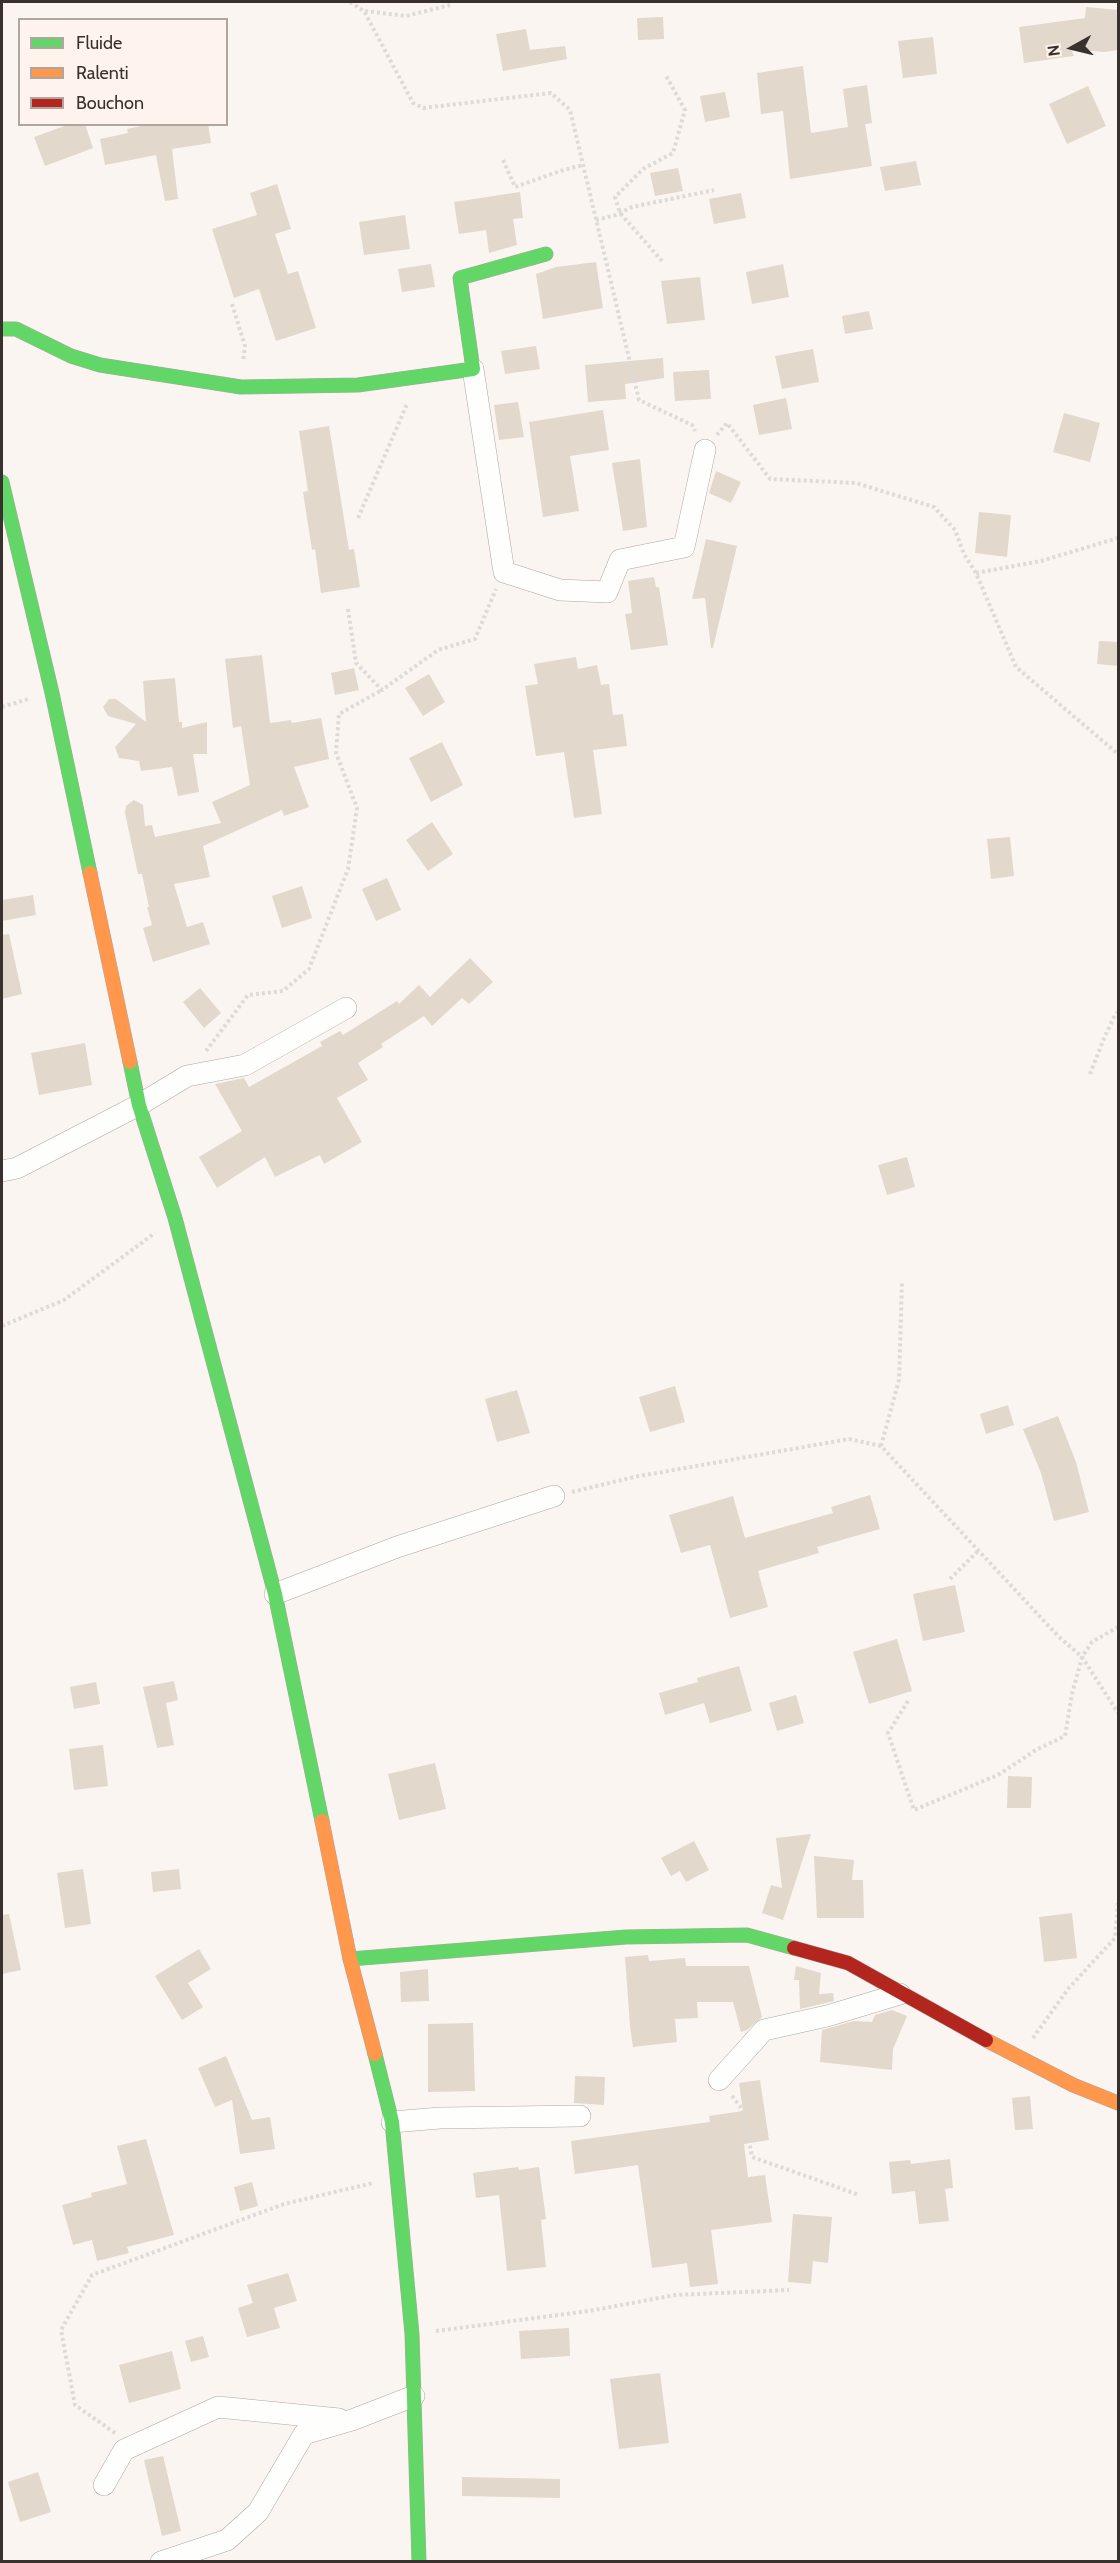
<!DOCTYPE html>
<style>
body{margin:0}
#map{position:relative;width:1120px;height:2563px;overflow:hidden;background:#fbf5f1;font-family:Cabin,sans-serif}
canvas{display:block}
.frame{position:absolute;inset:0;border:3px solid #38312d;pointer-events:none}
.legend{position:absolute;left:18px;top:18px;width:210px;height:108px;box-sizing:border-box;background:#fff4ed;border:2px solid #afa6a0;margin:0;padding:8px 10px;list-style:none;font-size:18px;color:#38312d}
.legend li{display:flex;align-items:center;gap:12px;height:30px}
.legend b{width:30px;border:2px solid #afa6a0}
.north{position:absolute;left:1042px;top:18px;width:60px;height:60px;-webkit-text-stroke:4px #fff4ed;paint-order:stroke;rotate:262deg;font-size:16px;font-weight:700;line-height:24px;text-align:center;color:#38312d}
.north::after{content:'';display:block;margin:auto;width:21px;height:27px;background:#38312d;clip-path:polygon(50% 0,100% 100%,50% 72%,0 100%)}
</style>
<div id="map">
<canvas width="1120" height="2563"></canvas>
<div class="frame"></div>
<ul class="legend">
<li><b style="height:8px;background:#63d668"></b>Fluide</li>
<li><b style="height:8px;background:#ff974d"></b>Ralenti</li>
<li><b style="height:8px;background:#b3261e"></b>Bouchon</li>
</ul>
<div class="north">N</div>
</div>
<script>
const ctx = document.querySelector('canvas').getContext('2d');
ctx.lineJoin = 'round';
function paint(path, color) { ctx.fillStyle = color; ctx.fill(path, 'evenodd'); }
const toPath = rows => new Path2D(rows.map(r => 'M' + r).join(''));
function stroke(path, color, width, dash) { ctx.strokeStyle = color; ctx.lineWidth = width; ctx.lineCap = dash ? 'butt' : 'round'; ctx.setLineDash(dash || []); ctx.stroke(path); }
paint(toPath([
 [1086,7,1119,10,1118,50,1104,52,1071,49,1074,56,1024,63,1019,27,1085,18],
 [663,17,664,39,638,40,637,18],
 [526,29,530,50,565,46,567,59,503,71,496,34],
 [933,37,937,74,903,78,898,41],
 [803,66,811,133,848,127,843,89,867,85,872,123,865,124,872,166,790,179,783,111,761,114,757,73],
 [1088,86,1106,126,1067,144,1049,104],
 [725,92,730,117,705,122,700,96],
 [70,124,85,124,93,148,45,166,34,137],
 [151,124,208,124,211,143,172,149,178,199,165,201,156,155,105,165,100,139,128,133,127,129],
 [916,161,921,185,885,191,880,167],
 [678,168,683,191,655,196,650,173],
 [277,184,291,229,275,234,288,274,298,271,316,328,276,341,259,289,234,298,212,229,257,215,250,193],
 [520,192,523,218,513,219,517,245,489,253,486,230,459,234,454,202],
 [741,193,746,218,714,224,709,199],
 [405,215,410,249,364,255,359,222],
 [596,262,603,308,543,319,536,274,556,267],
 [431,264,435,287,402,292,398,269],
 [783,264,789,297,752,304,746,272],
 [700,277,705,320,667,324,661,281],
 [869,311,873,329,845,334,842,316],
 [536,346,540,369,505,374,501,351],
 [813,349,819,382,782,389,775,356],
 [663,358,664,378,625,384,626,399,588,402,585,365],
 [709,370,711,399,675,401,673,372],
 [786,398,792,429,759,435,753,405],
 [518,402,524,437,499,440,494,405],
 [603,410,609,450,570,456,579,511,543,517,529,422],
 [1064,413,1100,423,1090,462,1053,452],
 [329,426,349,550,354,549,360,587,321,593,315,549,312,550,303,492,308,491,299,431],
 [640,459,647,527,623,531,612,463],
 [716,471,741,482,731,503,709,493],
 [979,512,1011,515,1007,557,975,553],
 [706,539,737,546,713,648,711,648,705,598,692,599],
 [654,577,656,587,659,587,668,645,631,650,625,614,632,613,628,581],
 [1099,641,1119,642,1119,666,1097,664],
 [262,655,270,723,291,720,292,723,321,718,329,759,294,767,309,807,284,816,282,810,203,846,210,877,174,884,187,927,203,922,210,944,153,962,143,928,152,925,147,907,149,907,142,874,138,874,125,813,126,806,134,800,143,805,145,826,152,825,155,837,221,823,212,802,250,785,241,726,233,728,225,659],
 [576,657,578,669,597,665,601,685,609,684,613,715,623,714,627,746,593,750,602,814,574,818,564,752,536,756,525,686,538,684,534,664],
 [354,668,359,690,335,695,331,673],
 [429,674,445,702,423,716,405,688],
 [175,678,179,722,182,722,182,728,207,722,207,754,193,754,199,792,178,796,172,767,141,771,139,761,119,758,115,747,136,724,108,716,103,707,109,699,116,699,146,722,143,681],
 [442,742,463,785,431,802,409,758],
 [432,822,453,854,428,871,406,840],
 [1010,837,1014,876,991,879,987,839],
 [387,878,401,910,376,921,362,889],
 [302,886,312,918,282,928,272,896],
 [33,895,36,915,2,921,2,900],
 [9,934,22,994,2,999,2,935],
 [470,958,493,982,469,1004,462,998,432,1026,424,1016,381,1044,383,1047,358,1063,368,1080,337,1098,362,1142,324,1164,320,1155,275,1177,265,1157,217,1188,199,1157,242,1131,215,1084,244,1078,249,1087,322,1046,320,1042,340,1031,343,1035,397,1001,399,1004,419,985,430,997],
 [200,988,221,1013,204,1028,183,1002],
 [85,1043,92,1085,39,1095,31,1053],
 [907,1157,915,1187,887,1195,878,1165],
 [675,1386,685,1422,650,1432,639,1397],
 [517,1390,530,1433,497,1442,485,1399],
 [1008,1405,1014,1425,986,1434,980,1414],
 [1058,1416,1076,1462,1089,1512,1054,1521,1041,1473,1023,1429],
 [870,1495,880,1529,817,1547,819,1553,758,1571,768,1607,730,1618,710,1545,681,1553,669,1515,733,1496,745,1538,833,1513,831,1507],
 [955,1585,965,1632,923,1641,913,1594],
 [897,1639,912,1691,869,1704,853,1652],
 [739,1666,752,1711,710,1723,704,1703,665,1715,659,1693,698,1682,697,1678],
 [174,1681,178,1700,166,1703,174,1745,157,1748,143,1687],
 [96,1682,100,1704,74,1709,70,1687],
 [796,1695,804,1723,777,1731,769,1703],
 [103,1745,108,1786,74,1790,69,1749],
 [435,1763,446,1809,399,1820,388,1774],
 [1008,1776,1032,1777,1031,1808,1007,1808],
 [811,1834,783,1920,762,1913,771,1885,782,1888,776,1838],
 [694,1841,709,1870,686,1882,680,1871,671,1876,661,1858],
 [814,1856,854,1860,852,1880,863,1880,864,1918,817,1918],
 [83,1869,91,1924,65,1928,57,1873],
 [179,1869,181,1889,153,1892,151,1872],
 [1072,1913,1077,1958,1044,1962,1039,1917],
 [9,1914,21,1970,2,1974,2,1915],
 [199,1949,211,1969,188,1983,203,2007,182,2020,155,1976],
 [648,1955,649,1961,685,1958,686,1966,749,1966,762,2017,747,2030,741,2032,733,2002,697,2002,698,2018,675,2019,677,2042,633,2047,630,2026,625,1957],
 [796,1966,821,1973,819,1994,833,1993,834,2001,800,2009,799,1980,794,1980],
 [428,1969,429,2001,401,2002,400,1972],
 [892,2010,907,2016,893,2049,892,2070,820,2062,822,2030,854,2021,872,2022,875,2015],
 [473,2023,475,2091,428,2092,428,2024],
 [226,2056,252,2120,270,2117,275,2149,240,2154,232,2100,215,2107,198,2068],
 [575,2076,605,2077,604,2105,574,2103],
 [760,2080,769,2140,744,2144,748,2177,765,2175,772,2222,711,2230,718,2284,690,2287,687,2263,652,2268,638,2165,575,2174,571,2141,710,2122,709,2116,743,2111,739,2083],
 [1030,2096,1033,2129,1015,2130,1012,2098],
 [146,2139,174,2235,127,2247,129,2253,97,2261,92,2240,73,2245,62,2205,92,2197,91,2193,127,2184,117,2146],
 [950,2159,953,2188,945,2189,949,2221,919,2224,915,2191,892,2194,889,2162,910,2160,911,2164],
 [518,2167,519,2170,539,2167,546,2219,541,2220,546,2267,507,2271,499,2195,476,2198,473,2173],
 [252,2182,258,2206,240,2211,234,2187],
 [793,2214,832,2217,828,2263,813,2261,811,2284,788,2282],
 [288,2273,297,2301,274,2308,280,2328,247,2337,238,2308,253,2303,247,2285],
 [569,2328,570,2356,521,2359,519,2331],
 [203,2336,209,2357,191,2362,185,2341],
 [172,2351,181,2389,129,2403,119,2365],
 [660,2373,669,2443,619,2449,610,2379],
 [163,2456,181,2531,162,2536,144,2460],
 [38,2472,51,2512,20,2522,8,2482],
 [462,2477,560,2479,560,2498,462,2496]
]), '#e2d8cc');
const street = toPath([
 [473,369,504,572,560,590,607,592,620,560,684,547,705,450],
 [2,1171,17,1168,139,1105,187,1076,245,1065,346,1008],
 [275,1594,397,1547,554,1496],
 [719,2080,764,2030,827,2016,900,1994],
 [392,2122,440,2118,580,2116],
 [104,2485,124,2450,218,2407,339,2419],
 [161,2562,227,2540,258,2512,304,2434,352,2420,414,2396]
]);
const fast = toPath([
 [2,329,16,329,71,356,100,365,241,387,358,385,473,369,460,278,546,254],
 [2,482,52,693,90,873],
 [130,1062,139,1105,175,1218,275,1594,322,1821],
 [350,1959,626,1937,747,1935,794,1948],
 [375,2054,392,2122,412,2334,419,2562]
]);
const slow = toPath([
 [90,873,130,1062],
 [322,1821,350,1959,375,2054],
 [986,2040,1073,2085,1118,2103]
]);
const jam = toPath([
 [794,1948,848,1963,986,2040]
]);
stroke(street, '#ada8a4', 22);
stroke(fast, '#ada8a4', 15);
stroke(slow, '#ada8a4', 15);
stroke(jam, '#ada8a4', 15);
stroke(toPath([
 [350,2,364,11,413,103,423,108,551,93,570,110,639,400,692,425,695,431],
 [365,11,406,16,450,5],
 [503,160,515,187,560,171,583,165],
 [596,220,616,215,632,207,714,190],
 [662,261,620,213,615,197,643,169,673,153,685,110,665,74],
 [232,304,245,346,243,362],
 [717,435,727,423,770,479,856,483,934,507,955,530,964,554,976,573,1016,667,1118,754],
 [358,518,407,404],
 [976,573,1041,561,1118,538],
 [348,609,356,663,382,690,438,650,475,639,496,589],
 [2,707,28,699],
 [206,1051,248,995,283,991,309,969,348,869,357,808,336,753,339,714,382,690],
 [1090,1074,1105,1036,1115,1015,1118,1012],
 [2,1326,64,1300,155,1233],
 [881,1446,899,1380,902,1282],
 [572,1492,634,1477,849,1439,881,1446,1058,1636,1082,1657,1118,1713],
 [950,1579,979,1550],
 [908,1701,888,1733,914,1810,998,1775,1036,1750,1065,1736,1072,1694,1082,1657,1092,1642,1118,1627],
 [1033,2038,1068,1989,1115,1938,1118,1903],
 [732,2096,743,2110,752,2157,859,2195],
 [436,2331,589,2311,675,2295,789,2290],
 [115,2433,75,2405,61,2330,92,2275,284,2204,373,2183]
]), '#dcdbd9', 4, [3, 3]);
stroke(street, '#fefefd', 21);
stroke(fast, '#63d668', 14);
stroke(slow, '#ff974d', 14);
stroke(jam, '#b3261e', 14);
</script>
